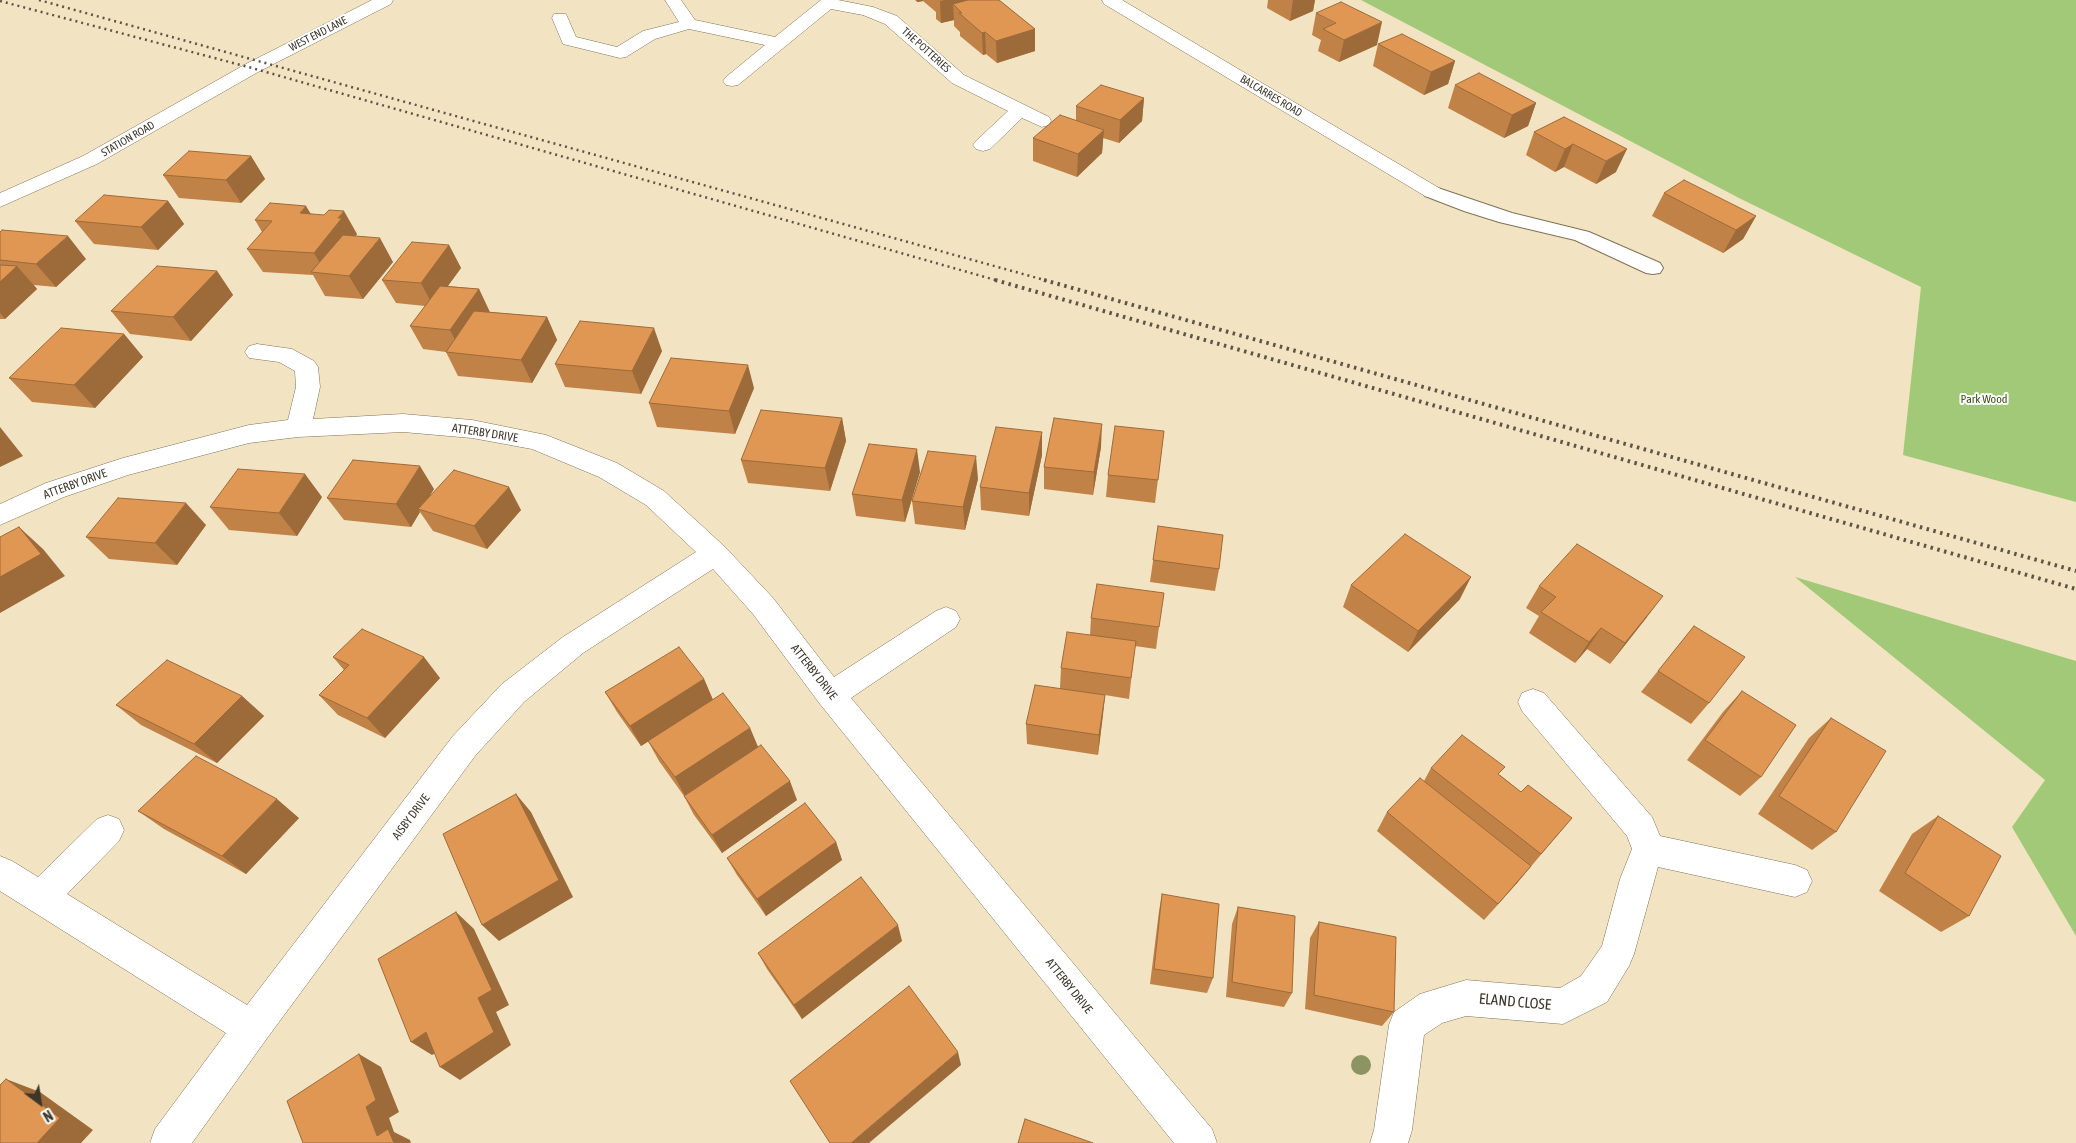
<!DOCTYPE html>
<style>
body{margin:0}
#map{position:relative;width:2076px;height:1143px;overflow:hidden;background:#f2e3c3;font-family:"Asap Condensed",sans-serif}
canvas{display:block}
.north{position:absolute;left:15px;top:1078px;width:50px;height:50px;-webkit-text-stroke:4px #fff;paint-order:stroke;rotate:149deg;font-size:14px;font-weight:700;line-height:20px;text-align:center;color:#3d372b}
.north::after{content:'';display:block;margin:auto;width:18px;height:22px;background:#3d372b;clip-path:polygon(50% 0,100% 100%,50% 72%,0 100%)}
</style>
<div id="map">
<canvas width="2076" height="1143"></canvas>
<div class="north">N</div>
</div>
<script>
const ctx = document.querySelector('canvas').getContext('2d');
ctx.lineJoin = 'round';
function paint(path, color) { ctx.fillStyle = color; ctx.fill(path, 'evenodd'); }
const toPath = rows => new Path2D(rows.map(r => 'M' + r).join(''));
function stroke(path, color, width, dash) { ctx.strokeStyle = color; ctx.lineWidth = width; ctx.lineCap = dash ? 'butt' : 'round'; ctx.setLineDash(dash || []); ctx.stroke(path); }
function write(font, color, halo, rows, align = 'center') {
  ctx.font = font + ' "Asap Condensed",sans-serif'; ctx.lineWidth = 4; ctx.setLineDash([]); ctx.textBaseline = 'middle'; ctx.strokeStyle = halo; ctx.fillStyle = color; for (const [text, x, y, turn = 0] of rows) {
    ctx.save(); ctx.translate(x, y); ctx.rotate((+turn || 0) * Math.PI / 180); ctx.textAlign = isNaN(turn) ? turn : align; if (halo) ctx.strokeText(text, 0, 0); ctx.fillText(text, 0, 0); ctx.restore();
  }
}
paint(toPath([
 [1361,0,2076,0,2076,502,1903,455,1921,287,1739,198],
 [1795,577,2076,661,2076,936,2012,827,2045,780]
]), '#a2c977');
const lane = toPath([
 [1432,186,1512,213,1589,232,1660,263,1663,268,1660,273,1653,274,1646,273,1575,240,1499,222,1464,211,1425,196,1422,192,1425,188,1432,186]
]);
const street = toPath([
 [665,0,681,0,695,20,775,37,821,0,838,0,873,7,897,16,964,75,1049,117,1051,121,1049,125,1042,127,1022,118,990,149,983,151,976,149,973,145,976,141,1008,111,952,83,885,24,863,15,831,9,738,85,732,86,726,85,723,81,726,77,765,45,689,29,655,39,626,57,620,58,563,44,552,18,554,14,566,14,576,37,617,47,643,31,679,22,665,0],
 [1102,0,1122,0,1439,188,1442,192,1439,196,1432,198,1425,196,1104,4,1102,0],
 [257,344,292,349,314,361,318,367,320,387,313,419,403,414,472,420,546,435,617,463,664,491,725,547,773,598,834,677,936,611,946,607,956,611,960,619,956,627,851,698,1212,1129,1217,1143,1174,1143,820,704,753,614,713,569,583,653,524,702,475,756,265,1041,192,1143,150,1143,155,1129,226,1033,0,891,0,856,12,861,38,877,97,819,108,815,119,819,124,830,119,841,67,894,247,1005,453,736,502,684,563,637,696,552,646,505,599,477,532,449,472,438,403,432,298,437,249,443,128,475,64,497,0,525,0,504,46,483,123,458,249,425,288,420,296,387,295,371,279,362,249,358,245,352,249,346,257,344],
 [1533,689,1544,693,1652,817,1660,836,1795,865,1807,870,1812,881,1807,892,1795,897,1658,867,1634,954,1629,966,1607,1002,1563,1024,1466,1016,1442,1023,1424,1035,1412,1130,1408,1143,1370,1143,1374,1130,1389,1025,1394,1012,1420,994,1466,980,1560,988,1581,976,1602,946,1620,879,1632,849,1627,836,1522,711,1518,702,1522,693,1533,689]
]);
const secondary = toPath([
 [372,0,393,0,391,4,258,72,97,164,0,207,0,193,83,156,246,64,372,0]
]);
stroke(lane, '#807256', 2);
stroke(street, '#807256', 1);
stroke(secondary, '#807256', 1);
paint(lane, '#fff');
paint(street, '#fff');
paint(secondary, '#fff');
stroke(toPath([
 [39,0,1048,281],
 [0,1,252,68,999,281]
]), '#5d5545', 2.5, [2, 4]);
stroke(toPath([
 [995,280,2076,589],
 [1044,280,2076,571]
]), '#5d5545', 4, [2.5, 4.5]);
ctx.fillStyle = '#8d9464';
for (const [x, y] of [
 [1361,1065]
]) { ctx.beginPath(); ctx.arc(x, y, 10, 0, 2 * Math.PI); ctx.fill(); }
paint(toPath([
 [915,0,999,0,1035,29,1035,51,997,63,986,54,983,55,960,36,960,32,954,26,954,20,941,23,936,19,936,12,923,1,917,2],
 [1268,0,1315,0,1313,11,1290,21,1267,8],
 [1316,13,1377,45,1339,62,1318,51,1321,40,1312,35],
 [1378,44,1455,61,1448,84,1424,95,1373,66],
 [1455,85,1536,103,1528,126,1504,138,1448,108],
 [1144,98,1142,121,1119,143,1103,138,1102,153,1077,177,1033,161,1033,138,1076,120,1076,106],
 [1564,117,1616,172,1596,184,1564,167,1555,172,1526,155,1534,132],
 [251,156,265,179,241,203,179,198,163,175],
 [1664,193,1756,216,1743,239,1723,253,1652,216],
 [168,201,184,224,158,250,94,244,75,221],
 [312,214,357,234,355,236,393,262,363,299,325,296,313,275,263,272,247,249,262,232,255,220],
 [0,232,86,259,56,287,34,285,37,289,5,319,0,319],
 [449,245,461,268,448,286,479,289,490,312,547,317,557,340,532,383,458,376,446,352,423,349,410,326,425,306,396,303,382,280],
 [217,271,233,295,191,341,130,334,111,311],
 [124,334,143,357,95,408,32,402,9,378],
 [662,351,641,394,565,387,555,364],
 [754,388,735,434,657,427,649,403],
 [842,418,846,441,830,491,748,483,741,460],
 [1164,431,1155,503,1106,497,1108,475],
 [1042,432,1042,455,1029,516,981,510,980,487],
 [1101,447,1093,495,1044,489,1044,467],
 [920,472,905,522,856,516,852,494],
 [978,479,965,530,915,524,912,501],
 [434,489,429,497,521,510,487,549,433,531,420,512,411,527,344,520,327,498],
 [322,497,297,536,229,530,210,507],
 [206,525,177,565,109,559,86,537],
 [1158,526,1219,569,1215,591,1150,582],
 [1351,585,1460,599,1408,652,1343,607],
 [1539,586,1647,617,1610,664,1587,649,1575,663,1529,633,1539,616,1526,608],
 [1091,618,1159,627,1156,649,1135,646,1129,699,1105,695,1098,755,1027,744,1026,724,1060,688,1061,668,1090,635],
 [1694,626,1709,703,1691,724,1641,692],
 [333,657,440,678,385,738,338,715,319,695,344,670],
 [704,679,713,700,641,746,617,712,605,692],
 [1742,691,1761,777,1740,796,1687,760,1723,712],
 [242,696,264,716,217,763,141,725,116,705],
 [1831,718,1836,832,1812,850,1758,814,1809,738],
 [750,728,758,747,797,800,722,853,694,815,684,796,659,761,648,741],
 [1431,768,1500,775,1521,792,1572,818,1517,883,1484,920,1377,831,1387,812,1424,781],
 [138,811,299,818,246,874,164,829],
 [1938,816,1969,916,1941,932,1879,891,1912,834],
 [836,842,842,860,766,916,737,875,727,858],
 [1162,894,1213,978,1207,993,1150,984,1159,911],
 [1238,907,1292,993,1284,1007,1226,997,1232,924],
 [1319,922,1394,1012,1382,1026,1305,1009,1310,938],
 [902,941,802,1019,767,969,758,953]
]), '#c18247');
paint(toPath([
 [917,0,923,0,923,1,917,2],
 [945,0,977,0,962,13,953,4,954,20,941,23,940,1],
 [1293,0,1315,0,1313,11,1290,21],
 [1382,22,1377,45,1339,62,1344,40],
 [1035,29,1035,51,997,63,996,41],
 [985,32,986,54,983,55,982,33],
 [1455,61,1448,84,1424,95,1431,72],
 [1144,98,1142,121,1119,143,1120,120],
 [1536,103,1528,126,1504,138,1512,115],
 [1104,130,1102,153,1077,177,1078,154],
 [1573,144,1564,167,1555,172,1565,149],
 [1627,149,1616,172,1596,184,1606,161],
 [251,156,265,179,241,203,226,180],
 [168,201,184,224,158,250,141,227],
 [306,206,320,229,300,213],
 [344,211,357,234,326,274,314,253,338,218],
 [1756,216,1743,239,1723,253,1736,230],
 [68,236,86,259,56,287,36,264],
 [380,238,393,262,363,299,349,276],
 [449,245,461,268,433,306,421,283],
 [17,266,37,289,5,319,0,313,0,282],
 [217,271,233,295,191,341,173,317],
 [479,289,490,313,462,353,450,330],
 [547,317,557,340,532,383,521,360],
 [654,328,662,351,641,394,632,371],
 [124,334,143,357,95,408,74,385],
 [748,365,754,388,735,434,729,411],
 [842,418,846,441,830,491,825,468],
 [1102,424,1101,447,1093,495,1094,472],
 [0,427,23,456,0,467],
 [1042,432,1042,455,1029,516,1029,493],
 [917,449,920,472,905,522,902,500],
 [976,456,978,479,965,530,963,507],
 [420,466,434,489,421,510,418,509,420,512,411,527,396,504],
 [305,474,322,497,297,536,279,513],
 [509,487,521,510,487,549,474,526],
 [186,503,206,525,177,565,155,543],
 [19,527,43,549,65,576,0,613,0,577],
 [1471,577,1460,599,1408,652,1418,631],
 [1663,596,1647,617,1610,664,1625,643],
 [1601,628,1587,649,1575,663,1589,642],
 [424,657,440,678,385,738,367,718],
 [704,679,713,700,641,746,630,726],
 [1105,695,1103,715,1098,755,1099,735],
 [242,696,264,716,217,763,194,744],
 [750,728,758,747,685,796,675,777],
 [790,781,797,800,722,853,712,835],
 [516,794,531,812,573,897,499,941,482,925],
 [277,799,299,818,246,874,222,856],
 [836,842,842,860,766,916,757,899],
 [1531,866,1517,883,1484,920,1498,904],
 [456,912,474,929,509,1005,496,1012,511,1045,460,1080,440,1067,478,998],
 [898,925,902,941,802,1019,794,1005],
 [426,1032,446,1046,432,1055,411,1042],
 [958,1052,961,1065,869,1143,851,1143],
 [359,1054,381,1067,399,1112,389,1118,394,1132,410,1140,411,1143,392,1143,377,1136,366,1107],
 [6,1079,40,1092,93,1130,81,1143,37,1143]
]), '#9d6a3a');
const building = toPath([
 [968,0,999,0,1035,29,996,41,985,32,982,33,959,13,962,13,953,4,968,0],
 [1341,2,1382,22,1344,40,1323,29,1336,23,1316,13,1341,2],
 [1402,34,1455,61,1431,72,1378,44,1402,34],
 [1479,73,1536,103,1512,115,1455,85,1479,73],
 [1101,85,1144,98,1120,120,1076,106,1101,85],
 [1060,115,1104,130,1078,154,1033,138,1060,115],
 [1564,117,1627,149,1606,161,1573,144,1565,149,1534,132,1564,117],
 [189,151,251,156,226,180,163,175,189,151],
 [1684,180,1756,216,1736,230,1664,193,1684,180],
 [104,195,168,201,141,227,75,221,104,195],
 [270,203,306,206,300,213,324,215,329,210,344,211,338,218,342,218,314,253,247,249,272,221,255,220,270,203],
 [2,230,68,236,36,264,0,260,0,232,2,230],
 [343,235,380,238,349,276,311,272,343,235],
 [412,242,449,245,421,283,382,280,412,242],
 [0,265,17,266,0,282,0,265],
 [157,266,217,271,173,317,111,311,157,266],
 [440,286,479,289,450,330,410,326,440,286],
 [474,311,547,317,521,360,446,352,474,311],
 [580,321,654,328,632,371,555,364,580,321],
 [61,328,124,334,74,385,9,378,61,328],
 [671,358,748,365,729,411,649,403,671,358],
 [761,410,842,418,825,468,741,460,761,410],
 [1054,418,1102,424,1094,472,1044,467,1054,418],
 [1115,426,1164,431,1158,480,1108,475,1115,426],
 [996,427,1042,432,1029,493,980,487,996,427],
 [869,444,917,449,902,500,852,494,869,444],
 [928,451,976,456,963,507,912,501,928,451],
 [353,460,420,466,396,504,327,498,353,460],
 [238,469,305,474,279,513,210,507,238,469],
 [454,470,509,487,474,526,418,509,454,470],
 [118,498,186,503,155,543,86,537,118,498],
 [1158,526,1223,535,1219,569,1153,560,1158,526],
 [19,527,41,554,0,577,0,537,19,527],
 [1405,534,1471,577,1418,631,1351,585,1405,534],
 [1577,544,1663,596,1625,643,1601,628,1589,642,1541,612,1556,597,1539,586,1577,544],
 [1097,584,1164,593,1159,627,1091,618,1097,584],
 [1694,626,1745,657,1709,703,1658,671,1694,626],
 [362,629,424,657,367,718,319,695,349,665,333,657,362,629],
 [1067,632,1136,641,1131,678,1061,668,1067,632],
 [679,647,704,679,630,726,605,692,679,647],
 [167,660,242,696,194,744,116,705,167,660],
 [1035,685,1105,695,1099,735,1026,724,1035,685],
 [1742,691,1796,725,1761,777,1705,740,1742,691],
 [723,693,750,728,675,777,648,741,723,693],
 [1831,718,1886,751,1836,832,1779,796,1831,718],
 [1462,735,1505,767,1498,774,1521,792,1528,785,1572,818,1541,854,1431,768,1462,735],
 [761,745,790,781,712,835,684,796,761,745],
 [196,756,277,799,222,856,138,811,196,756],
 [1420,778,1531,866,1498,904,1387,812,1420,778],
 [516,794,559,880,482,925,443,834,516,794],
 [805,803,836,842,757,899,727,858,805,803],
 [1938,816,2001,856,1969,916,1905,873,1938,816],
 [861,877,898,925,794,1005,758,953,861,877],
 [1162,894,1219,904,1213,978,1154,969,1162,894],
 [1238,907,1295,916,1292,993,1232,982,1238,907],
 [456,912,492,990,478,998,494,1032,440,1067,426,1032,411,1042,378,959,456,912],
 [1319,922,1396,937,1394,1012,1314,995,1319,922],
 [909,986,958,1052,851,1143,830,1143,790,1081,909,986],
 [359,1054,376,1100,366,1107,377,1136,388,1129,394,1143,303,1143,287,1101,359,1054],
 [6,1079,60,1118,37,1143,0,1143,0,1085,6,1079],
 [1025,1119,1093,1143,1018,1143,1025,1119]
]);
paint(building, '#e09753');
stroke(building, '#9d6a3a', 1);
write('11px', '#3d372b', '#fff', [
 ["WEST END LANE",318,34,-27],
 ["THE POTTERIES",926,50,42],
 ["BALCARRES ROAD",1271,96,31],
 ["STATION ROAD",128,139,-30]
]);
write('12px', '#3a5317', '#fff', [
 ["Park Wood",1984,399]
]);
write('12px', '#3d372b', '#fff', [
 ["ATTERBY DRIVE",485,433,9],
 ["ATTERBY DRIVE",75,484,-20],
 ["ATTERBY DRIVE",814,672,52],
 ["AISBY DRIVE",411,817,-53],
 ["ATTERBY DRIVE",1069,986,51]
]);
write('15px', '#3d372b', '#fff', [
 ["ELAND CLOSE",1515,1002,5]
]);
</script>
